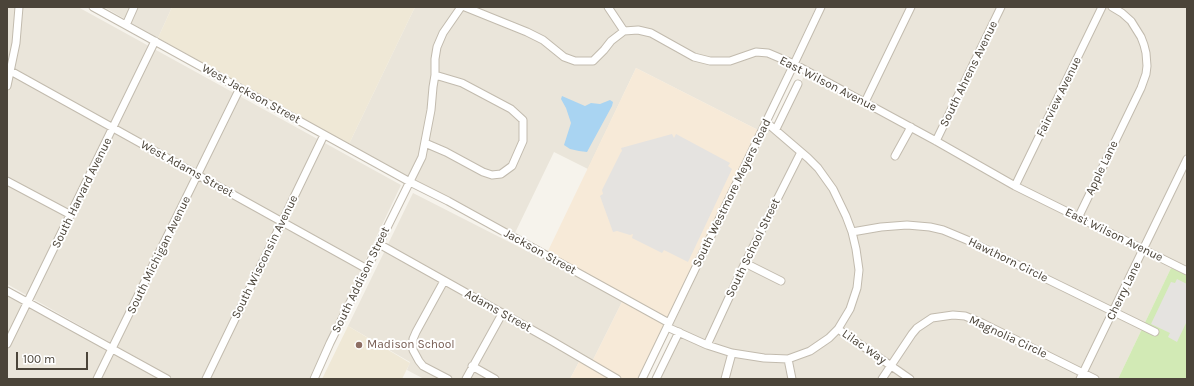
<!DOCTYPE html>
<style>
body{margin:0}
#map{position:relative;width:1194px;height:386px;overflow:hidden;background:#f6f3ec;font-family:Karla,sans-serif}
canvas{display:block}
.frame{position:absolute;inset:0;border:8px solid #4b4439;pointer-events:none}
.scale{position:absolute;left:16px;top:352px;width:72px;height:18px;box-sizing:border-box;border:2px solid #4b4439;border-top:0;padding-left:5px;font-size:12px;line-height:14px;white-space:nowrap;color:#4b4439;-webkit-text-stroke:3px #fff;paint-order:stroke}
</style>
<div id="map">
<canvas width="1194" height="386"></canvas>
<div class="frame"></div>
<div class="scale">100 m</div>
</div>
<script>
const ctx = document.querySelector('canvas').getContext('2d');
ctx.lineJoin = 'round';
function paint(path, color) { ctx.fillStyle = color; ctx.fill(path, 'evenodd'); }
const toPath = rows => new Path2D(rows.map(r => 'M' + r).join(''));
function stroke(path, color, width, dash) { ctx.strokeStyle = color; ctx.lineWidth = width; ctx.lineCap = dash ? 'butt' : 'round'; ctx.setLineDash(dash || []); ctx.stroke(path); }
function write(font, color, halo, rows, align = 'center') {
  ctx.font = font + ' Karla,sans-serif'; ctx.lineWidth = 4; ctx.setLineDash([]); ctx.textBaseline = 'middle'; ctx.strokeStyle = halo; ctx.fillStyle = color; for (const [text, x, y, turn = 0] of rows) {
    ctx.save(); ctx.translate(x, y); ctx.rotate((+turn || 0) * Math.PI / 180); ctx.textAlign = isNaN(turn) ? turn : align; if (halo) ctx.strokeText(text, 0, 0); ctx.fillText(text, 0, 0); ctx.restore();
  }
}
paint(toPath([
 [7,7,78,7,401,185,309,379,174,379,7,284],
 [104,7,172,7,158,38],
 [415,7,816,7,758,130,636,68,588,169,554,152,514,235,349,144],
 [825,7,1187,7,1187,267,1014,182,799,63],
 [805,74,935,144,1015,190,1171,268,1118,379,659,379,683,330,673,325,766,126,777,134],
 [413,193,623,300,592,362,581,358,570,379,424,379,407,370,410,362,348,326],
 [7,295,30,308,159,379,7,379]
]), '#eae5da');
paint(toPath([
 [636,68,758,130,668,320,547,253],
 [623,300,666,324,638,379,621,379,592,362],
 [581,358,614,379,570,379]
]), '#f7ead8');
paint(toPath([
 [172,7,415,7,349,144,158,38],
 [348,326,410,363,402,379,322,379]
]), '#efe8d6');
paint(toPath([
 [1171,268,1187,275,1187,379,1118,379]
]), '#d2eab5');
paint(toPath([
 [672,134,674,138,676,134,730,163,728,166,732,169,688,262,664,250,662,253,632,238,633,234,630,235,617,231,613,232,600,196,603,194,602,190,621,152,622,151,621,148],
 [1177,279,1187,284,1187,321,1177,342,1168,337,1170,333,1151,324,1171,282,1175,283]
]), '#e5e3e0');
paint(toPath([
 [562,96,585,106,591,103,600,104,610,100,613,102,612,106,587,152,579,151,570,149,564,145,571,123,566,108,561,99]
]), '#a9d4f2');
const minor = toPath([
 [93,7,410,182,448,201,669,323],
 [465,7,527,32,543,40,564,57,575,61,593,61,604,50,611,41,624,31,638,30,651,33,694,57,710,61,730,61,756,52,768,53,794,64,936,141,1015,186,1187,271],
 [608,7,624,31],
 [126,25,134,7],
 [7,69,367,269],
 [7,86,16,43,19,7],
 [865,102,911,7],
 [776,129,798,84],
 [936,141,1001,7],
 [425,143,446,152,483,172,492,175,501,174,512,166,523,141,523,120,511,109,462,83,435,75],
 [895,156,911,127],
 [7,181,71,215],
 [1015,186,1102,7],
 [1078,218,1141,88,1146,74,1147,66,1146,53,1144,45,1141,37,1131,21,1122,13,1112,7],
 [852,232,881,227,907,225,930,227,943,230,967,240,1155,332],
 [379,244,552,341,617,379],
 [745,263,781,281],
 [444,281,416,332,413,339,413,350,419,361,423,366,448,379],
 [7,291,167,379],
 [667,327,707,345,732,353,764,358,788,359,810,351,829,338,838,329,850,309,857,288,859,270,856,249,852,232,846,216,833,189,818,168,808,158,766,122],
 [838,329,910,379],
 [7,344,155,41],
 [707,345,745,263,801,152],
 [788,359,792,379],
 [472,366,495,379],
 [97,379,240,88],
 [206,379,324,135],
 [314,379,330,343,422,157,431,110,433,87,435,75,435,59,437,47,443,33,461,7],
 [466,379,502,314],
 [642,379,794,64,821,7],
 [656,379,679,332],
 [725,379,732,353],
 [882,379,912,334,917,328,932,318,953,315,965,316,982,323,1095,379],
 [1080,379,1187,159]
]);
stroke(minor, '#c2bbae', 9);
stroke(minor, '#fff', 7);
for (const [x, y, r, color] of [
 [359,345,4,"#8d6e63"]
]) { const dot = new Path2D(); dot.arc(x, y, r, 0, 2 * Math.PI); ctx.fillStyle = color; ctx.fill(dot); stroke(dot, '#fff', 1.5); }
write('12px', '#4b4439', '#fff', [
 ["South Ahrens Avenue",969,74,-64],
 ["East Wilson Avenue",828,84,27],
 ["West Jackson Street",251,94,29],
 ["Fairview Avenue",1059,97,-64],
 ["Apple Lane",1102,168,-64],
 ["West Adams Street",187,169,29],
 ["South Harvard Avenue",82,193,-64],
 ["South Westmore Meyers Road",732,193,-64],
 ["East Wilson Avenue",1114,235,26],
 ["South School Street",753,248,-64],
 ["Jackson Street",540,252,29],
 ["South Michigan Avenue",159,255,-64],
 ["South Wisconsin Avenue",265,257,-64],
 ["Hawthorn Circle",1008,260,26],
 ["South Addison Street",361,280,-64],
 ["Cherry Lane",1124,291,-64],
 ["Adams Street",498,311,29],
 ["Magnolia Circle",1008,337,25],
 ["Lilac Way",864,347,35]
]);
write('12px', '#785e54', '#fff', [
 ["Madison School",367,345]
], 'left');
</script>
